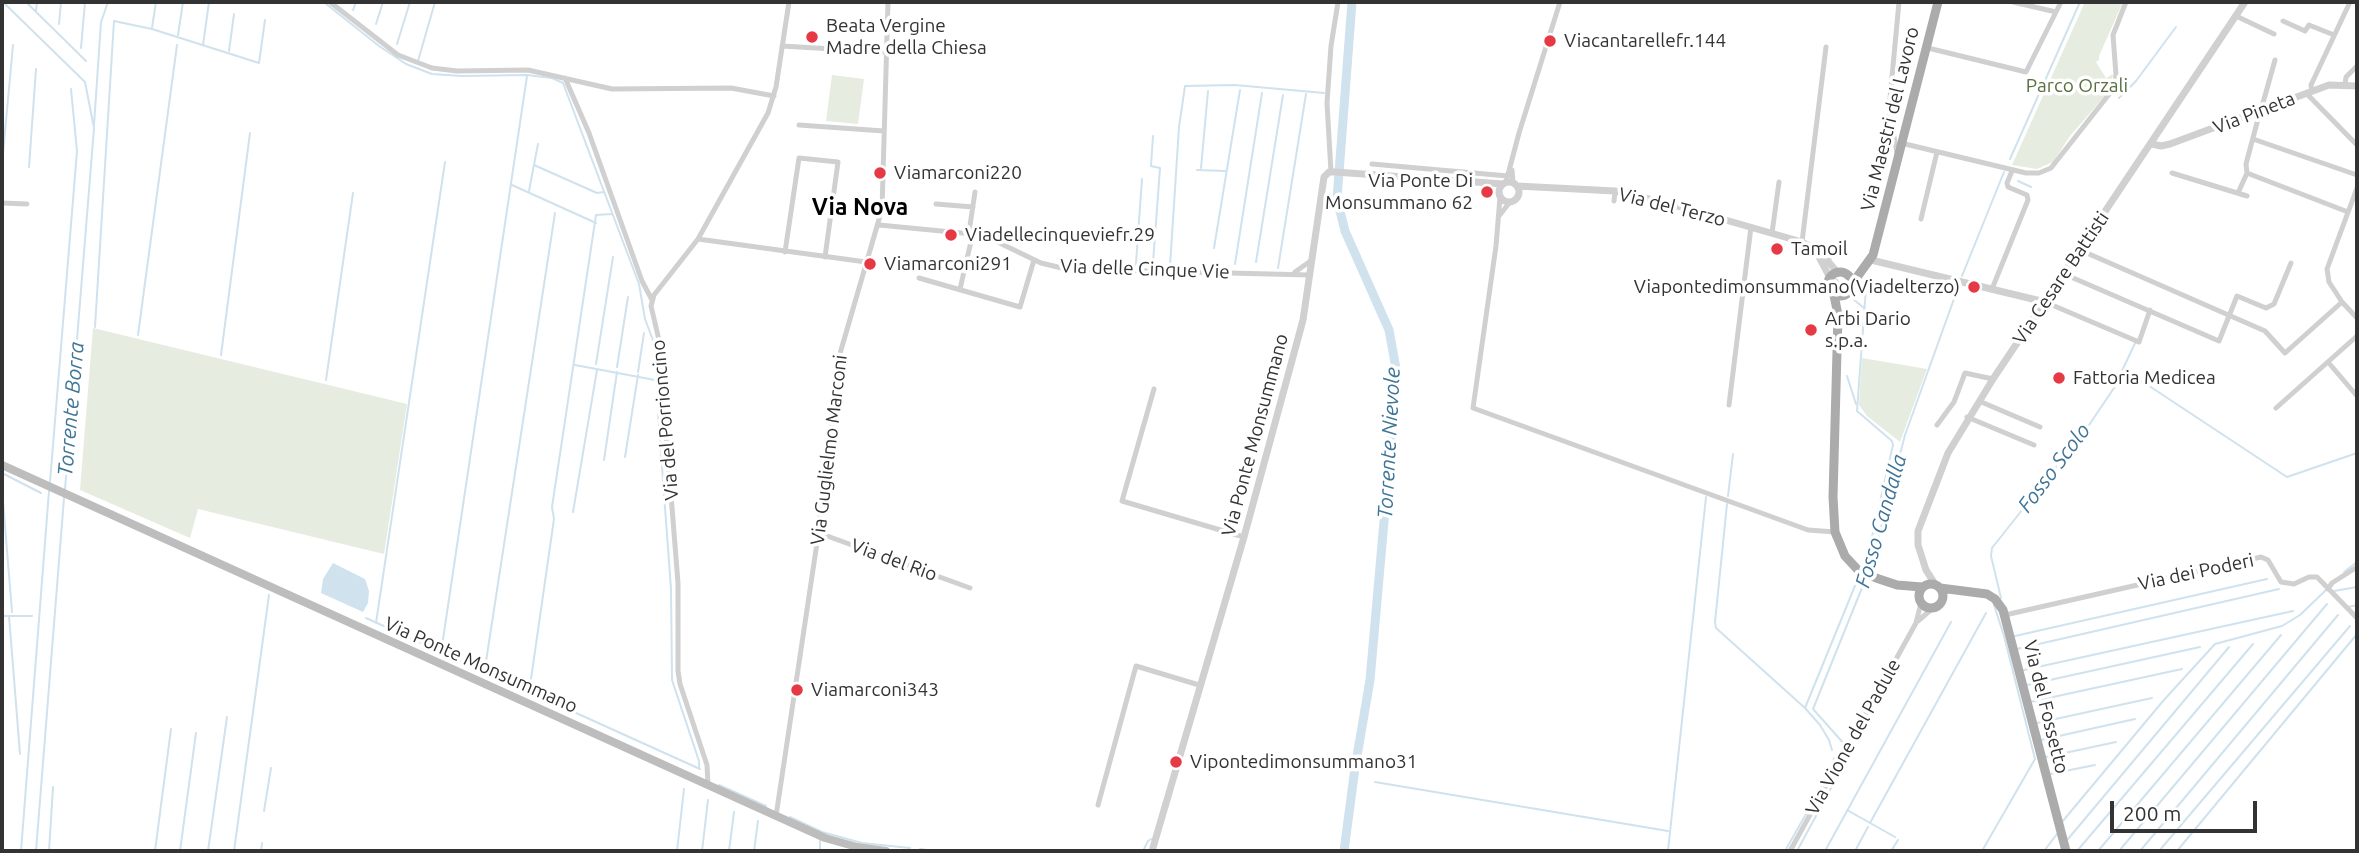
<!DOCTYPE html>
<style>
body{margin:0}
#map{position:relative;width:2359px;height:853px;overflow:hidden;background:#fff;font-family:Ubuntu,sans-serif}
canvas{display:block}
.frame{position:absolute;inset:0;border:4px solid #333;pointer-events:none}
.scale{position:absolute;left:2110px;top:801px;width:147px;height:32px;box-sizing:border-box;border:4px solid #333;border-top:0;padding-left:9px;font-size:21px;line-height:24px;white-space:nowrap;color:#333;-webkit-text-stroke:5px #fff;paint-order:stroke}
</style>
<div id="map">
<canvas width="2359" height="853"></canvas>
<div class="frame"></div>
<div class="scale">200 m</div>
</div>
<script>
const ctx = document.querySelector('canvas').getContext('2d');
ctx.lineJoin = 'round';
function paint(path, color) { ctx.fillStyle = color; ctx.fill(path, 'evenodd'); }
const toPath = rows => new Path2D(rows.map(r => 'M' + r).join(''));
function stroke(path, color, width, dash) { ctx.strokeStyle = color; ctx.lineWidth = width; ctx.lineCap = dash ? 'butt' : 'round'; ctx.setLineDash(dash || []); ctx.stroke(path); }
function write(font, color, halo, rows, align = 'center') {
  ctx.font = font + ' Ubuntu,sans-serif'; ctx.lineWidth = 7; ctx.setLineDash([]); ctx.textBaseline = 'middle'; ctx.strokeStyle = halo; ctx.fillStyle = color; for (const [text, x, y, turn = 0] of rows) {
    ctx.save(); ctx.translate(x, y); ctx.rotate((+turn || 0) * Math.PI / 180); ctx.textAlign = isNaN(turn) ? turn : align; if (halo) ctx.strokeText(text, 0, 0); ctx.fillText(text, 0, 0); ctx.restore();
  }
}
paint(toPath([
 [2085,2,2123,2,2099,56,2099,60,2096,62,2106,78,2113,74,2110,90,2070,136,2053,162,2037,169,2012,165],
 [832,75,864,79,858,124,826,121],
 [93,328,407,404,384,554,198,509,190,538,80,490],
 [1862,358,1927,369,1900,442,1867,416,1859,405]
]), '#e6ecdf');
paint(toPath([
 [333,563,365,579,369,591,368,603,363,612,321,593,323,579]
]), '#cfe2ee');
stroke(toPath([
 [3,2,85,82,94,128,65,489],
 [26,2,86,61],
 [325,3,379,46,406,64,432,74,462,76,527,75,552,78,563,83,639,284,645,319,657,351,658,412,671,589,672,680,699,761,699,768],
 [353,10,356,2],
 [36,11,37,2],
 [59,24,61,2],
 [376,24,383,2],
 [152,28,156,2],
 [178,35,183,2],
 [397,44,410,2],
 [203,45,209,2],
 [81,48,85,2],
 [229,51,234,14],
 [418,61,435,2],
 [2119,98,2136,81,2176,27],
 [94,125,101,22,108,2],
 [2010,159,2080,2],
 [2,164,13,45],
 [534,165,597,193,604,192],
 [29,167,36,69],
 [1201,168,1208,91],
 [1197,170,1226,171],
 [2018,181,2031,187],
 [512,185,596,223],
 [529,191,538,144],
 [1214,248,1240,90],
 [1831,259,1831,252],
 [1256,262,1283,95],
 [1136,263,1142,179],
 [1153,263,1160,168,1151,166,1153,136],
 [1235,264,1262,93],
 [1119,265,1170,266,1179,127,1185,86,1235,85,1324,93],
 [1278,268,1306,94],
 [1962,276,2004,172],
 [1836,279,1845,289],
 [1853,299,1864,308],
 [95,327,114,21,152,29,259,63,265,20],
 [138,335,177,45],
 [221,355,250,133],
 [596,364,613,257],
 [575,365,655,380],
 [617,367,628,297],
 [2125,370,2287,477,2357,453],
 [638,372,644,333],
 [1847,376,1856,404],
 [326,380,353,193],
 [625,457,638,375],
 [604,460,617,372],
 [2,473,41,493],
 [50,482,77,151,71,89],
 [2,489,12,612],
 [1728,496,1733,454],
 [1727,504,1715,622,1716,628,1805,708,1820,725,1829,740,1832,750],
 [573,512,597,370],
 [1862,567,1869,550,1893,445,1892,441,1857,411,1866,288],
 [1870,570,1905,435,1959,285],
 [2344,572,2357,562],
 [2334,591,2357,587],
 [2001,598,1991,556,1992,548,2087,428,2114,388,2136,341],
 [2348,607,2357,605],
 [2,616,32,616],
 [9,616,20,754],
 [366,618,700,769],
 [376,623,445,162],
 [2015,636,2267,579],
 [442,646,527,76],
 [2017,649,2279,589],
 [485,668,555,213],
 [2024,670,2293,611],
 [2027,685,2200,647],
 [530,686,554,519,552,507,596,215,612,214],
 [2030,702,2182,669],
 [1805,708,1859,576],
 [2037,723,2152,698],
 [2041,740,2135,719],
 [1846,746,1813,709,1866,578],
 [2046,757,2116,742],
 [2050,774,2095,765],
 [1375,782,1668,831],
 [719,785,766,806],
 [1847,810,1895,837],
 [264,811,271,768],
 [790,817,822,832,862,843,910,848],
 [2062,822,2163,701,2215,644,2282,626,2300,615,2326,590],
 [1870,823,1986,613],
 [2068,839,2229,647],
 [920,849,935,851],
 [21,851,49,491],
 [36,851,64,498],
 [49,851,53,787],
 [155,851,171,729],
 [180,851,196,733],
 [208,851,227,717],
 [234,851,269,595],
 [261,851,262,843],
 [677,851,684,789],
 [702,851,708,800],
 [729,851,734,812],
 [754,851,758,821],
 [820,851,820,841],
 [1143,851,1148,841,1151,839],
 [1668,851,1706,497],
 [1785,851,1832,768,1834,758],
 [1797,851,1849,755,1849,751],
 [1825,851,1951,622],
 [1855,851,1868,827],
 [1891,851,1898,840],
 [1982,851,2035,759,2004,636,1994,605],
 [2044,851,2057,834],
 [2077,851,2253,644],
 [2098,851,2281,635],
 [2119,851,2327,604],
 [2140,851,2338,615],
 [2159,851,2350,626],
 [2177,851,2357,634]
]), '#cfe2ee', 2);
stroke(toPath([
 [1344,851,1355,768,1370,680,1397,374,1389,330,1345,231,1337,199,1352,2]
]), '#cfe2ee', 9);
stroke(toPath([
 [330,2,398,55,432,68,457,71,528,70,612,89,731,88,774,96],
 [2013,2,2056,12],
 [2236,16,2274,34],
 [2283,21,2305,31,2309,25,2334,35],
 [782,46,885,52],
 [1928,48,2026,72,2061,2],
 [565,78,589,133,642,281,652,300],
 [2345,84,2346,77,2357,66],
 [2312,91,2311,85,2350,2],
 [2306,93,2357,145],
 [2261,110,2275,60],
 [2256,112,2258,119,2246,164,2247,173,2348,212],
 [799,125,884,131],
 [2253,139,2357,175],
 [1901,143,2026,173,2039,173,2051,168,2114,88,2116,75,2113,35,2126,2],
 [1897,153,1889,109,1899,2],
 [1372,164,1508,176],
 [1512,170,1513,182],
 [1331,172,1327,103,1331,46,1338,2],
 [2172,173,2247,196],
 [1506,182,1519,133,1560,2],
 [2238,193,2247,173],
 [1500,197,1496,246,1473,408,1808,530,1835,532],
 [1614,201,1615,191],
 [2,203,27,204],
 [936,204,973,207],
 [1499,216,1510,202],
 [1921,219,1937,152],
 [879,225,983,235,1041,263,1066,269,1310,275],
 [969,232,975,192],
 [1772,233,1779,182],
 [698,239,866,262],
 [1802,242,1826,47],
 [2080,250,2265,331,2285,353,2342,302,2357,318],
 [785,252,799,158,838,162,825,257],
 [1295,272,1312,260],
 [2064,274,2219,341,2237,296,2266,308,2274,304,2291,263],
 [919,278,1020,307,1034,260],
 [960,289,973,233],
 [1992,289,2028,200,2027,195,2008,187,2007,183,2012,171],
 [2045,302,2139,342,2150,310],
 [2342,302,2329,282,2327,269,2357,188],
 [2328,362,2357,396],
 [1154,389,1122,501,1244,537],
 [1979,401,2040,427],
 [1729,405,1751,227],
 [2276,408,2357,336],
 [1967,417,2034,445],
 [1937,425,1954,402,1965,373,1993,379],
 [819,533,970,588],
 [2328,589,2332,583,2357,567],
 [2005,615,2261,557,2268,560,2281,582,2294,584,2309,577,2317,577,2357,618],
 [1918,621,1933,608],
 [708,785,707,765,680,684,678,671,678,583,666,432,663,357,651,306,654,295,698,239,768,113,776,87,789,2],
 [1098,805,1136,666,1199,685],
 [776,816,817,543,828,443,835,412,839,357,882,209,888,2],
 [1790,851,1916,623,1921,603]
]), '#d0d0d0', 5);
stroke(toPath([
 [2152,144,2161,146,2170,144,2329,85,2357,86],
 '1499 192a10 10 0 1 1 20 0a10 10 0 1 1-20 0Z',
 [1517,186,1615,191,1670,204,1802,242,1820,252,1838,273],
 [1819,257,1830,278],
 [1871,260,2045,302],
 [1935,584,1926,570,1918,545,1918,531,1948,453,1993,379,2245,2],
 [1152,851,1244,537,1303,320,1324,177,1329,172,1335,172,1503,184]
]), '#d0d0d0', 7);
stroke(toPath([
 [2,465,825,838,857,847,886,851]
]), '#bdbdbd', 8);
stroke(toPath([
 '1828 284a12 12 0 1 1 24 0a12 12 0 1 1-24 0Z',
 [1852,284,1873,255,1938,2],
 [1834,295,1838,315,1833,497,1835,532,1845,556,1858,570,1876,578,1897,585,1922,587],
 '1919 596a12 12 0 1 1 24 0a12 12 0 1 1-24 0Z',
 [1940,588,1987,594,1995,599,2003,610,2066,851]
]), '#ababab', 9);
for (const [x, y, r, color] of [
 [812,37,7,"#e63946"],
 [1550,41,7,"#e63946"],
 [880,173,7,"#e63946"],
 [1487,192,7,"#e63946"],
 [951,235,7,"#e63946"],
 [1777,249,7,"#e63946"],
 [870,264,7,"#e63946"],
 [1974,287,7,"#e63946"],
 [1811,330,7,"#e63946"],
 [2059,378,7,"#e63946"],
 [797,690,7,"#e63946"],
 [1176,762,7,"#e63946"]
]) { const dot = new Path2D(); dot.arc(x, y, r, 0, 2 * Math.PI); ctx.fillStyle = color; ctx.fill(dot); stroke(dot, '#fff', 2.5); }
write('19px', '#333', '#fff', [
 ["Beata Vergine",826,26],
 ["Madre della Chiesa",826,48],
 ["Viacantarellefr.144",1564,41],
 ["Viamarconi220",894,173],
 ["Via Ponte Di",1473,181,"right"],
 ["Monsummano 62",1473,203,"right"],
 ["Viadellecinqueviefr.29",965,235],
 ["Tamoil",1791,249],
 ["Viamarconi291",884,264],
 ["Viapontedimonsummano(Viadelterzo)",1960,287,"right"],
 ["Arbi Dario",1825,319],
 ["s.p.a.",1825,341],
 ["Fattoria Medicea",2073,378],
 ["Viamarconi343",811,690],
 ["Vipontedimonsummano31",1190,762]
], 'left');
write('19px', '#56703f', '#fff', [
 ["Parco Orzali",2077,86]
]);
write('19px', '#333', '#fff', [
 ["Via Pineta",2254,113,-21],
 ["Via Maestri del Lavoro",1890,119,-76],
 ["Via del Terzo",1672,207,14],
 ["Via delle Cinque Vie",1145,269,2],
 ["Via Cesare Battisti",2061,278,-56],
 ["Via del Porrioncino",665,420,-95],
 ["Via Ponte Monsummano",1255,435,-75],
 ["Via Guglielmo Marconi",829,450,-83],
 ["Via del Rio",894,560,20],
 ["Via dei Poderi",2196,572,-12],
 ["Via Ponte Monsummano",481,665,24],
 ["Via del Fossetto",2046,707,76],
 ["Via Vione del Padule",1853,737,-61]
]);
write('italic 21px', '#3f7597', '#fff', [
 ["Torrente Borra",71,409,-85],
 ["Torrente Nievole",1389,443,-87],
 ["Fosso Scolo",2054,468,-53],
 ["Fosso Candalla",1881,521,-74]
]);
write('bold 23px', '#000', '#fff', [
 ["Via Nova",860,207]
]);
</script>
